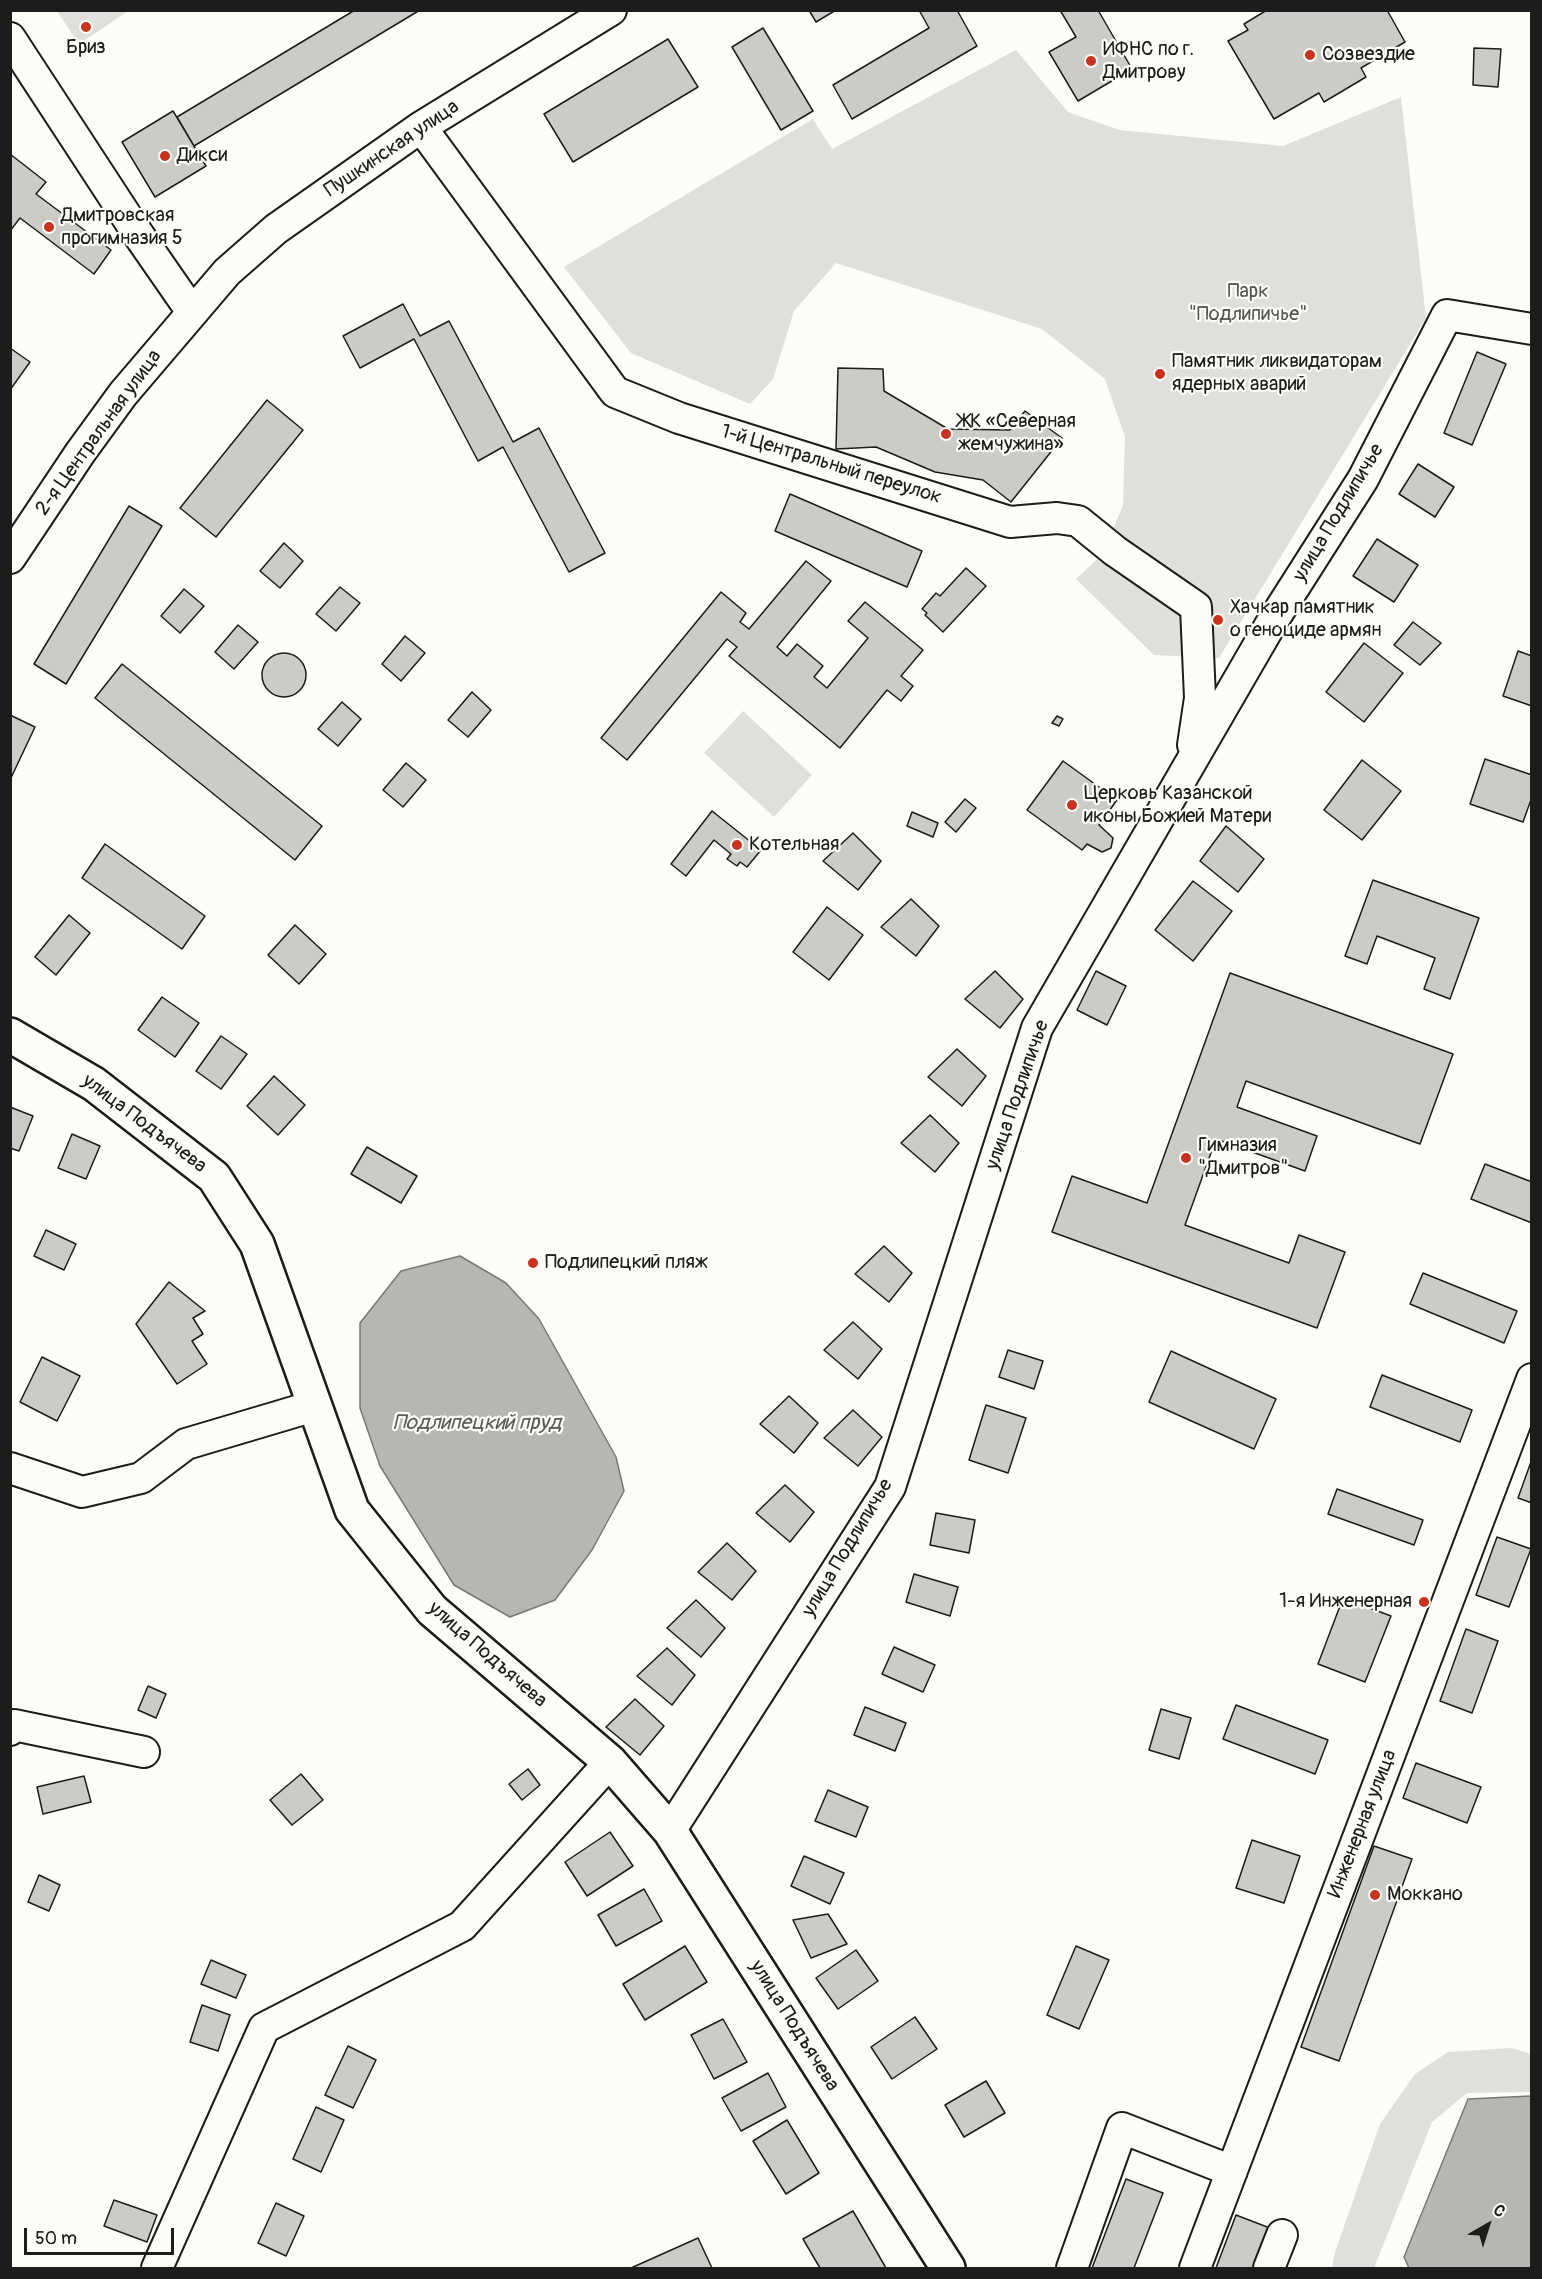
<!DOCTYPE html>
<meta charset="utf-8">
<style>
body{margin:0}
#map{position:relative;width:1542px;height:2279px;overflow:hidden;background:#fdfcf7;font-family:Pangolin,sans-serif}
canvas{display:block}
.frame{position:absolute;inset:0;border:12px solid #1c1c1c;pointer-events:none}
.north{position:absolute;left:1458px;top:2195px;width:60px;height:60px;-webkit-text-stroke:4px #fdfcf7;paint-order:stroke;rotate:39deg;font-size:16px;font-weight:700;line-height:24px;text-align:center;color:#1c1c1c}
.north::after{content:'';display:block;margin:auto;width:21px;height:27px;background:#1c1c1c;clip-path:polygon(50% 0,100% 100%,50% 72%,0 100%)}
.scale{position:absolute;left:24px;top:2228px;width:150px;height:27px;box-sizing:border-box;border:3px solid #1c1c1c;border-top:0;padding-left:8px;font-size:18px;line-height:21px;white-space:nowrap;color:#1c1c1c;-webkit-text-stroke:4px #fdfcf7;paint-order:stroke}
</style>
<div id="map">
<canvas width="1542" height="2279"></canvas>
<div class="frame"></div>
<div class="north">С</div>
<div class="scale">50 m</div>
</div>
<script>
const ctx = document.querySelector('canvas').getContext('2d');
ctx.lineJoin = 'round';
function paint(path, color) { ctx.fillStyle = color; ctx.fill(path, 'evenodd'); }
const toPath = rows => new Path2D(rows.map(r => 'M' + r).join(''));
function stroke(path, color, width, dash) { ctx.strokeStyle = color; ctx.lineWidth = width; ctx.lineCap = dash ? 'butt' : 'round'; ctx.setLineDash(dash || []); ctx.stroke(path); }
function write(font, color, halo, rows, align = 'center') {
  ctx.font = font + ' Pangolin,sans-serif'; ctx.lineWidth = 4.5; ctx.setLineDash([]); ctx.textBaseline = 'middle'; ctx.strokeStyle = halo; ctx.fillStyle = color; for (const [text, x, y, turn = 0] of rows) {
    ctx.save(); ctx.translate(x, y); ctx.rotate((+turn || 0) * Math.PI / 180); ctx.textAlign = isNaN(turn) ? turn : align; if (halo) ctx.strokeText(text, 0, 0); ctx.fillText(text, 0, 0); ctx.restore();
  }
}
paint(toPath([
 [57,11,128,11,79,44],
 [1016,50,1068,112,1119,130,1283,146,1401,97,1426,318,1219,658,1154,655,1076,579,1103,554,1123,505,1125,437,1105,379,1042,329,836,263,794,311,773,379,750,404,631,353,564,267,813,119,832,149],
 [743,711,812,775,774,817,704,753],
 [1512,2048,1531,2054,1531,2092,1467,2093,1432,2122,1374,2268,1332,2268,1335,2252,1380,2124,1415,2074,1448,2052]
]), '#e0dfdb');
const water = toPath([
 [460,1256,506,1283,539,1319,616,1457,624,1491,592,1550,555,1600,510,1617,454,1585,380,1466,360,1408,360,1323,401,1271,460,1256],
 [1531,2096,1531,2268,1409,2268,1404,2257,1468,2099,1531,2096]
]);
paint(water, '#b7b6b2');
stroke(water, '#797876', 1.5);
const building = toPath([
 [355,10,420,10,194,146,177,117,355,10],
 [809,10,836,10,816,22,809,10],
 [919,10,957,10,977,46,852,119,833,85,929,28,919,10],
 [1060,10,1098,10,1132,69,1078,101,1049,52,1076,37,1060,10],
 [1267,10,1387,10,1405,42,1361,68,1366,77,1324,102,1319,93,1274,119,1228,41,1248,30,1244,24,1267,10],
 [763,28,813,111,781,130,732,47,763,28],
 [668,39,698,87,573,162,544,114,668,39],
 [1474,48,1501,49,1498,87,1473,85,1474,48],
 [173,111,206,166,155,197,122,142,173,111],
 [10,154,46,182,36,194,111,250,94,274,20,218,10,231,10,154],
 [403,304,420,336,449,321,513,442,539,428,605,553,569,572,503,447,478,461,414,339,360,368,343,336,403,304],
 [10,348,30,362,10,390,10,348],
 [1477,352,1506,364,1472,445,1444,433,1477,352],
 [838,368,883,369,884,391,948,429,1010,430,1025,411,1062,438,1011,502,983,480,935,472,876,447,836,449,838,368],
 [267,400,303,430,216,537,180,508,267,400],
 [1418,464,1454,487,1435,517,1399,494,1418,464],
 [790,494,922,551,907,587,775,531,790,494],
 [129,506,162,526,66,684,34,664,129,506],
 [1377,539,1418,565,1394,602,1353,576,1377,539],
 [284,543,303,561,280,588,260,571,284,543],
 [806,561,831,581,777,647,787,656,797,644,823,666,814,677,827,688,868,638,848,621,865,602,923,650,901,676,913,686,901,701,887,690,840,748,729,656,737,647,727,639,627,760,601,738,721,592,746,613,740,622,749,629,806,561],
 [966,568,986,586,943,632,925,615,927,613,922,609,936,593,940,596,966,568],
 [340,587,360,603,336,631,316,614,340,587],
 [184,589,204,606,180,633,161,616,184,589],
 [1413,622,1441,643,1420,665,1394,645,1413,622],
 [238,625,258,642,234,669,215,652,238,625],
 [405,636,425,653,401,681,382,664,405,636],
 [1364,643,1403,673,1364,722,1326,692,1364,643],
 [1518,651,1532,656,1532,706,1503,696,1518,651],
 '262 675a22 22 0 1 1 44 0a22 22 0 1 1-44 0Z',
 [122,664,322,826,295,860,95,698,122,664],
 [472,692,491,710,468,737,448,720,472,692],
 [342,702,361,719,338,746,318,729,342,702],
 [10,715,35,727,10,780,10,715],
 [1057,716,1063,719,1059,726,1052,723,1057,716],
 [1485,759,1532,775,1532,797,1523,822,1470,804,1485,759],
 [1362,760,1401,791,1362,840,1324,810,1362,760],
 [1063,761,1117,800,1099,825,1113,838,1111,848,1102,852,1087,844,1082,850,1027,810,1063,761],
 [406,763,426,780,403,807,383,790,406,763],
 [965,799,976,808,956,832,945,822,965,799],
 [712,811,761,850,747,867,740,862,737,866,727,859,731,854,714,840,686,876,671,864,712,811],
 [912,812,938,823,933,837,907,826,912,812],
 [1226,826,1264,859,1238,892,1200,861,1226,826],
 [853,833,881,861,858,890,823,861,853,833],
 [105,844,205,916,182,949,82,878,105,844],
 [1373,880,1479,918,1450,999,1424,989,1435,958,1377,936,1367,964,1345,956,1373,880],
 [1193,881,1232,911,1193,961,1155,930,1193,881],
 [911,899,939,926,916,956,881,927,911,899],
 [827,907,863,935,829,980,793,952,827,907],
 [69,915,90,933,56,975,35,957,69,915],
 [295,925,326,954,299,984,268,955,295,925],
 [995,971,1023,999,1000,1028,965,999,995,971],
 [1096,971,1126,986,1107,1025,1077,1010,1096,971],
 [1230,973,1453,1054,1420,1144,1246,1081,1237,1107,1317,1136,1305,1171,1216,1139,1185,1225,1289,1263,1299,1235,1345,1252,1317,1328,1052,1232,1072,1176,1147,1203,1230,973],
 [162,997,199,1023,175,1057,138,1030,162,997],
 [221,1036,247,1054,221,1089,196,1071,221,1036],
 [957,1049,986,1076,962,1106,928,1077,957,1049],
 [274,1076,305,1105,278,1135,247,1106,274,1076],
 [10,1107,33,1116,19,1151,10,1148,10,1107],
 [930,1115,959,1143,935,1172,901,1143,930,1115],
 [72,1134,100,1146,86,1179,58,1168,72,1134],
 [367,1147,417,1176,401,1203,351,1174,367,1147],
 [1485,1164,1532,1182,1532,1223,1471,1199,1485,1164],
 [46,1230,76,1244,64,1270,34,1256,46,1230],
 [884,1246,912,1273,889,1302,855,1274,884,1246],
 [1423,1273,1517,1311,1504,1343,1410,1304,1423,1273],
 [169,1282,205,1311,193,1318,203,1334,192,1341,207,1364,177,1384,136,1324,169,1282],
 [853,1322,882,1349,858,1379,824,1350,853,1322],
 [1008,1350,1043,1361,1034,1389,999,1377,1008,1350],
 [1171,1351,1276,1399,1254,1449,1149,1402,1171,1351],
 [42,1357,80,1376,57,1421,20,1402,42,1357],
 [1382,1375,1472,1410,1460,1442,1370,1407,1382,1375],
 [789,1396,818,1423,794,1453,760,1424,789,1396],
 [986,1405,1026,1418,1008,1473,969,1460,986,1405],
 [853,1410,882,1437,858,1466,824,1438,853,1410],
 [1532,1459,1532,1503,1518,1498,1532,1459],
 [785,1485,814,1512,790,1542,756,1513,785,1485],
 [1337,1489,1423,1520,1414,1545,1328,1514,1337,1489],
 [936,1513,975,1520,969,1553,930,1545,936,1513],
 [1497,1537,1531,1549,1509,1607,1476,1595,1497,1537],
 [727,1543,756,1571,732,1600,698,1572,727,1543],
 [914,1574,958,1587,950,1616,906,1602,914,1574],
 [1343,1598,1391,1616,1365,1682,1318,1664,1343,1598],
 [696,1600,725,1628,701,1657,667,1628,696,1600],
 [1466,1629,1498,1641,1472,1713,1440,1701,1466,1629],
 [894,1647,935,1665,923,1692,882,1674,894,1647],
 [667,1648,695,1675,672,1705,637,1676,667,1648],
 [148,1686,166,1694,156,1718,138,1710,148,1686],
 [635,1699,664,1726,640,1755,606,1727,635,1699],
 [1236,1705,1328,1740,1315,1774,1223,1739,1236,1705],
 [865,1707,906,1723,895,1751,854,1735,865,1707],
 [1161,1709,1191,1718,1179,1759,1149,1750,1161,1709],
 [1416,1763,1481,1787,1467,1823,1403,1798,1416,1763],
 [528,1769,540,1785,522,1800,509,1784,528,1769],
 [301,1774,323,1800,292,1825,270,1800,301,1774],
 [84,1776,91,1802,43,1814,37,1787,84,1776],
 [828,1790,868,1807,856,1837,815,1821,828,1790],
 [610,1832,633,1866,587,1896,565,1862,610,1832],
 [1252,1840,1300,1856,1284,1903,1236,1888,1252,1840],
 [1374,1846,1412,1859,1339,2061,1301,2047,1374,1846],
 [804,1856,844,1873,830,1904,791,1886,804,1856],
 [39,1875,60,1885,49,1911,28,1902,39,1875],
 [644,1889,662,1921,616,1946,598,1915,644,1889],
 [828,1914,847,1944,811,1958,793,1920,828,1914],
 [685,1946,707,1982,645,2020,623,1984,685,1946],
 [1076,1946,1109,1960,1079,2029,1047,2015,1076,1946],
 [856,1950,878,1981,838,2009,816,1978,856,1950],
 [211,1960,246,1975,236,1998,201,1984,211,1960],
 [202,2005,230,2015,218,2051,190,2042,202,2005],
 [915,2017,937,2049,892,2079,871,2047,915,2017],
 [723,2019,747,2062,714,2079,691,2035,723,2019],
 [348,2046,376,2060,353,2108,325,2095,348,2046],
 [768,2073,786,2107,741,2131,722,2098,768,2073],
 [986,2081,1005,2113,964,2137,945,2105,986,2081],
 [316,2107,344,2120,321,2172,293,2159,316,2107],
 [787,2120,819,2173,786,2194,753,2141,787,2120],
 [1126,2179,1163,2193,1134,2268,1092,2268,1126,2179],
 [114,2200,157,2215,147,2242,104,2226,114,2200],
 [276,2203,304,2216,286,2256,258,2243,276,2203],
 [853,2211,886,2268,820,2268,803,2239,853,2211],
 [1236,2215,1275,2230,1260,2268,1216,2268,1236,2215],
 [698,2238,712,2268,631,2268,698,2238]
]);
paint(building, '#cccbc8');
stroke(building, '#1c1c1c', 1.5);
const minor = toPath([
 [10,38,140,237,192,312],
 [421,127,615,392,679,418,1010,522,1057,518,1078,521,1115,551,1196,607,1200,698,1193,745],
 [10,558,80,453,123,394,227,272,276,229,421,127,611,10],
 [10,1468,82,1492,141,1478,186,1444,314,1406],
 [10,1730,14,1725,144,1752],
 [670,1831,890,1487,1037,1028,1272,622,1363,479,1447,315,1532,329],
 [157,2268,264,2028,462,1926,610,1762],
 [1072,2268,1122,2128,1232,2171],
 [1195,2268,1532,1379],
 [1269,2268,1282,2235]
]);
const major = toPath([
 [10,1035,94,1084,214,1177,257,1244,352,1510,432,1610,610,1762,670,1831,948,2268]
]);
stroke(minor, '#1c1c1c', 34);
stroke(major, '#1c1c1c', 38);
stroke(minor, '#fdfcf7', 30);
stroke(major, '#fdfcf7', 33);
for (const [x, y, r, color] of [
 [86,27,6,"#c8321e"],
 [1310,55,6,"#c8321e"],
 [1091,61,6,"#c8321e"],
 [165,156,6,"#c8321e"],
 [49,227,6,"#c8321e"],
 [1160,374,6,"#c8321e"],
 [946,434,6,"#c8321e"],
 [1218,620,6,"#c8321e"],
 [1072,805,6,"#c8321e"],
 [737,845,6,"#c8321e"],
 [1186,1158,6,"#c8321e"],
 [533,1263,6,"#c8321e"],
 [1424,1602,6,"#c8321e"],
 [1375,1895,6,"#c8321e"]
]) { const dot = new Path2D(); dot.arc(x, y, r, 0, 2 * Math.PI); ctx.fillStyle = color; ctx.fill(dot); stroke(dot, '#fdfcf7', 2); }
write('20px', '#1c1c1c', '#fdfcf7', [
 ["Бриз",86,48,"center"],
 ["ИФНС по г.",1103,50],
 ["Дмитрову",1103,73],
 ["Созвездие",1322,55],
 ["Дикси",177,156],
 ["Дмитровская",61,216],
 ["прогимназия 5",61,239],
 ["Памятник ликвидаторам",1172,362],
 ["ядерных аварий",1172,385],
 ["ЖК «Северная",958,422],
 ["жемчужина»",958,445],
 ["Хачкар памятник",1230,608],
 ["о геноциде армян",1230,631],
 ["Церковь Казанской",1084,794],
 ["иконы Божией Матери",1084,817],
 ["Котельная",749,845],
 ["Гимназия",1198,1146],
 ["\"Дмитров\"",1198,1169],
 ["Подлипецкий пляж",545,1263],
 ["1-я Инженерная",1412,1602,"right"],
 ["Моккано",1387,1895]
], 'left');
write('20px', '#1c1c1c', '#fdfcf7', [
 ["Пушкинская улица",392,149,-34],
 ["2-я Центральная улица",99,433,-54],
 ["1-й Центральный переулок",831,465,17],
 ["улица Подлипичье",1339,513,-59],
 ["улица Подлипичье",1018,1095,-71],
 ["улица Подъячева",144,1124,37],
 ["улица Подлипичье",848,1548,-59],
 ["улица Подъячева",487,1655,41],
 ["Инженерная улица",1363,1824,-69],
 ["улица Подъячева",794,2026,58]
]);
write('20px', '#575655', '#fdfcf7', [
 ["Парк",1248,292],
 ["\"Подлипичье\"",1248,315]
]);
write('italic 21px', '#5a5a58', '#fdfcf7', [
 ["Подлипецкий пруд",477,1424]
]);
</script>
